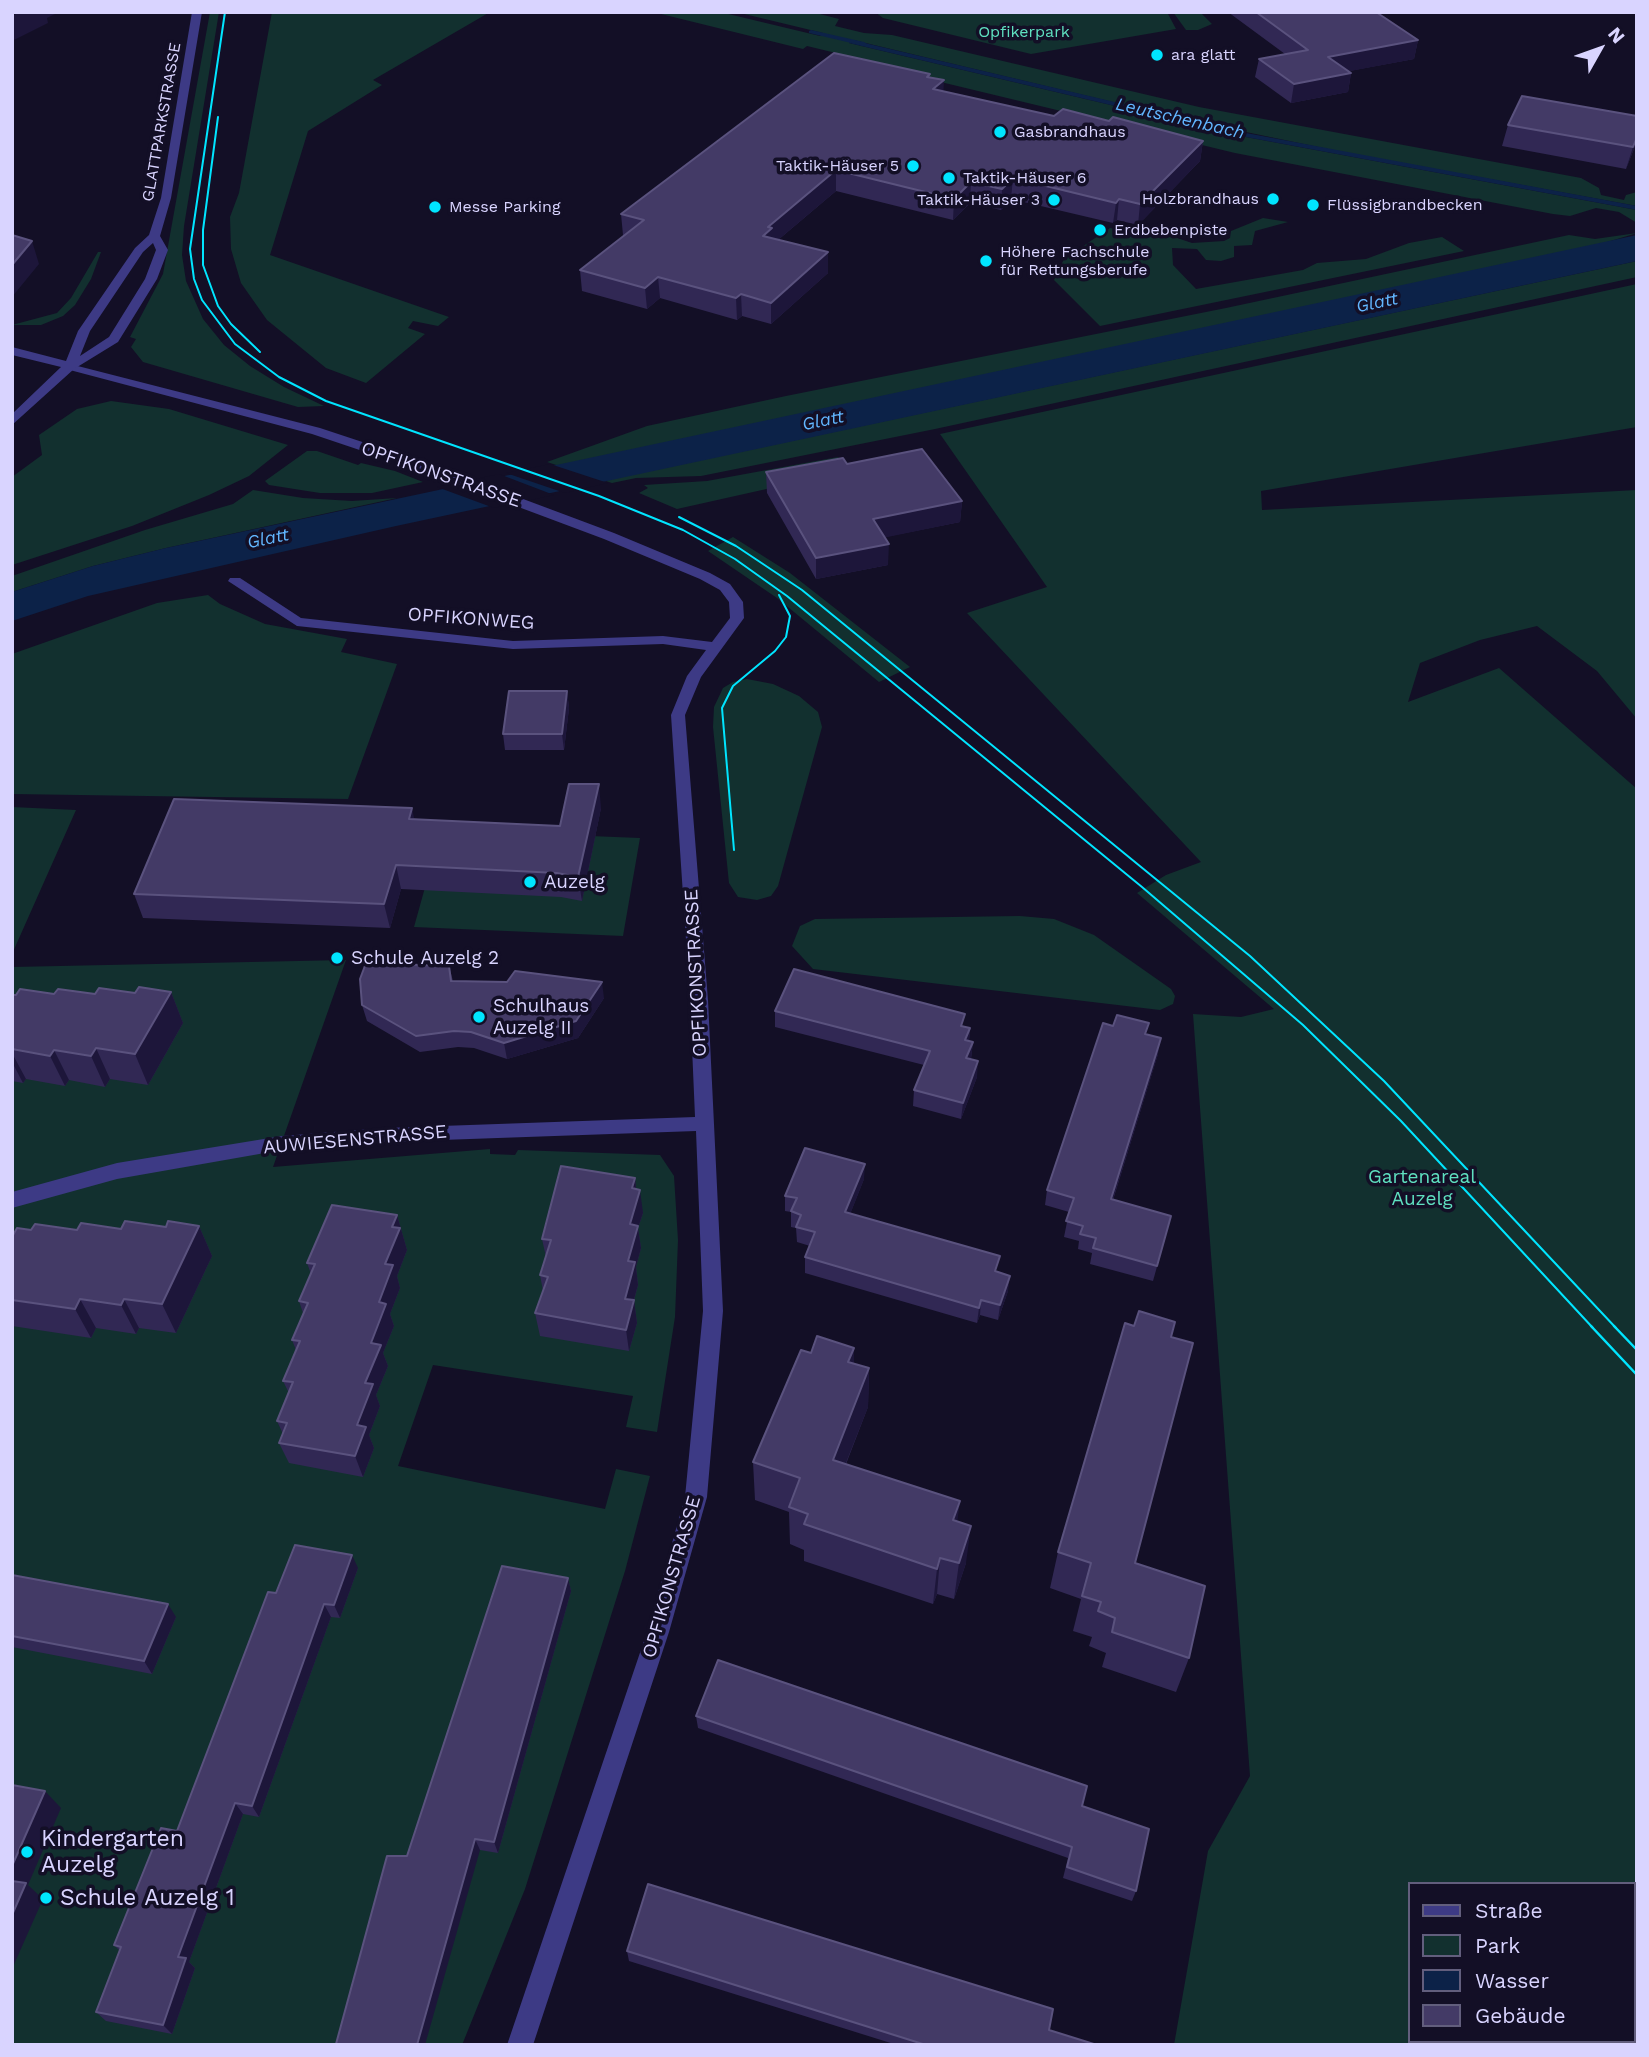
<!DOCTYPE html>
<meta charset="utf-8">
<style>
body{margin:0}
#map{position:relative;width:1649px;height:2057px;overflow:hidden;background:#130f26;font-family:"Work Sans",sans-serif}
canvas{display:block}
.frame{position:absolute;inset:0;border:14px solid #d9d4ff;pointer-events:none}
.legend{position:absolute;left:1408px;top:1882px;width:228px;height:161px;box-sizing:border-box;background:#130f26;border:2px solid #625e7d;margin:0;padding:9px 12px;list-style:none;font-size:21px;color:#d9d4ff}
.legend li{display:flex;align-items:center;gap:14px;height:35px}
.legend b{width:35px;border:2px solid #625e7d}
.north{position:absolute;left:1565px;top:14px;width:70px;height:70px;-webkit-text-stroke:5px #130f26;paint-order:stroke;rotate:50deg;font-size:19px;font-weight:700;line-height:28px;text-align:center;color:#d9d4ff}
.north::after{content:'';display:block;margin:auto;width:24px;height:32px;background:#d9d4ff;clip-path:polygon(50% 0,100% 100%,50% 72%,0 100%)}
</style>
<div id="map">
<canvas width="1649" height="2057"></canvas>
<div class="frame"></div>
<ul class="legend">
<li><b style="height:9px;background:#3d3a85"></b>Straße</li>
<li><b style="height:19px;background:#12302f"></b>Park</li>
<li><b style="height:19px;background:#0c2248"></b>Wasser</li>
<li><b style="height:19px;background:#433a66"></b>Gebäude</li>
</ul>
<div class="north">N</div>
</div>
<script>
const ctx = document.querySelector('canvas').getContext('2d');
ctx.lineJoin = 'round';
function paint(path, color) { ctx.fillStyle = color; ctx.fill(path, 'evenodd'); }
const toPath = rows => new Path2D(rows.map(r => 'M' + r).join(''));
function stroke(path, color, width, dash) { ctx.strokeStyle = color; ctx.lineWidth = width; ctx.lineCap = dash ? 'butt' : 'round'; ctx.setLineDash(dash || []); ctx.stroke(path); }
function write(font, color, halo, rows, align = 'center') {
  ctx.font = font + ' "Work Sans",sans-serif'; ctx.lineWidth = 7; ctx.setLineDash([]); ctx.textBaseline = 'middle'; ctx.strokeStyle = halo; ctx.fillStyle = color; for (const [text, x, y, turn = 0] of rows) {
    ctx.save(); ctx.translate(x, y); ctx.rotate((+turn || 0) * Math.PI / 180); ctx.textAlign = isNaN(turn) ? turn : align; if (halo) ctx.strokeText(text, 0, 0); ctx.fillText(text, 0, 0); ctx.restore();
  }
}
paint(toPath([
 [210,12,219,12,184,226,182,255,186,281,203,319,224,345,250,366,284,387,324,406,298,407,143,362,131,347,136,339,130,337,163,274],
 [272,12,490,12,373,80,382,85,308,131,270,255,449,317,438,326,413,321,408,328,425,334,366,383,326,368,267,320,241,283,231,249,230,217,239,193],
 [653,12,720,12,820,36,823,33,736,12,812,12,839,19,835,26,864,33,892,35,1199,107,1581,178,1599,188,1601,195,1624,200,1626,195,1637,192,1637,206,1352,154,1188,120,853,40,849,43,1246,137,1637,210,1637,223,1619,212,1596,208,1570,216,1553,214,1235,153,833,56,836,53,807,46,803,49],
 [875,12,1167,12,1176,29,1031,54,883,18],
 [1173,12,1200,12,1212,24,1198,30,1186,30],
 [1263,218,1288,222,1255,231,1252,245,1234,246,1234,257,1221,261,1206,260,1197,249,1172,248,1173,265,1196,289,1303,270,1317,263,1366,259,1409,243,1442,237,1464,251,1100,326,1054,280,1064,259,1110,228,1156,236,1168,235,1192,243,1224,241,1230,238,1231,231],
 [1637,233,1591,247,580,461,626,476,1637,261,1637,277,935,429,701,476,636,478,612,483,547,462,647,426,786,396,1226,308,1569,235,1595,239],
 [98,252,101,252,91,279,75,305,63,316,41,325,12,325,57,313,71,298],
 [1637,284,1637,427,1261,491,1262,510,1637,490,1637,719,1597,671,1537,626,1480,640,1420,663,1408,702,1499,668,1637,789,1637,2045,1174,2045,1208,1851,1250,1776,1193,1014,1241,1017,1274,1009,1137,893,1166,875,1201,862,967,613,1047,587,940,434],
 [1409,1884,1633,1884,1633,2041,1409,2041],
 [111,401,169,409,288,445,249,476,209,495,132,526,12,565,12,477,42,455,39,435,77,409],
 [307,451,317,451,358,465,361,463,395,471,423,482,372,493,320,493,269,485,265,481],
 [838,457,847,471,677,509,639,493,648,488,644,485,707,481],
 [253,490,303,498,352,501,397,498,166,548,93,566,12,592,12,576,145,530,233,504],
 [733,537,790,573,910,667,879,682,777,598,708,551],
 [208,595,220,604,265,624,347,639,341,652,397,664,348,799,12,794,12,654,157,603],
 [747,679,773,684,799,696,818,712,822,727,778,886,771,896,757,900,738,897,729,883,713,727,714,707,723,688,733,682],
 [12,807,76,810,12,954],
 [441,830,640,838,623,936,414,927],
 [1020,916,1054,919,1094,935,1171,989,1175,996,1173,1004,1160,1010,813,969,792,946,800,926,815,919],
 [346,960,273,1167,490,1149,490,1154,515,1155,518,1150,660,1155,674,1176,678,1240,675,1317,657,1432,626,1427,633,1396,433,1365,398,1466,605,1509,616,1469,650,1476,625,1571,525,1889,462,2045,12,2045,12,967]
]), '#12302f');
paint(toPath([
 [852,40,1246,133,1637,206,1637,210,1246,137,849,43],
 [1637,235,1637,261,396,526,88,596,12,621,12,592,93,566,166,548]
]), '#0c2248');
paint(toPath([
 [550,464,608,483,565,493,506,473],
 [499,474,554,495,494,508,437,487]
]), '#130f26');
paint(toPath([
 [811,30,864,42,867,44,864,46,809,33,809,31,811,30]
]), '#0c2248');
paint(toPath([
 [66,363,320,428,435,466,614,533,710,573,730,584,743,602,744,618,701,677,685,715,708,1000,723,1311,707,1497,669,1632,533,2045,507,2045,647,1632,685,1497,703,1311,696,1131,385,1142,282,1150,117,1179,12,1208,12,1192,117,1163,282,1136,385,1128,695,1117,690,1000,671,715,687,676,706,650,663,644,513,649,297,626,228,581,230,578,240,578,301,618,513,641,663,636,712,642,730,618,729,602,720,590,700,579,604,539,425,472,312,434,66,369,66,363]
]), '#3d3a85');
paint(toPath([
 [192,12,202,12,171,198,160,236,168,250,157,279,118,342,74,369,12,425,12,414,61,367,12,355,12,347,66,361,78,331,135,248,149,235,161,198,192,12],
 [153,243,156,250,145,279,109,337,80,356,90,331,143,252,153,243]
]), '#3d3a85');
stroke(toPath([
 [225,12,190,249,194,279,202,300,235,344,279,377,326,401,599,496,683,530,735,559,787,596,1142,887,1303,1025,1401,1121,1593,1328],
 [218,117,203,230,203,265,218,306,231,324,260,352],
 [679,517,736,546,802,590,1250,956,1384,1081,1616,1328],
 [734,850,722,708,733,686,775,651,786,637,790,616,779,595]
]), '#00e5ff', 2);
stroke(toPath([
 [1591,1326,1637,1375],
 [1614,1326,1637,1350]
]), '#00e5ff', 2.5);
paint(toPath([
 [1228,12,1376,12,1418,40,1414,59,1349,71,1351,73,1348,92,1291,103,1255,77,1259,59,1285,54],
 [930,74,930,77,943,92,1054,116,1109,121,1203,141,1200,161,1138,225,1117,220,1113,223,1011,199,1001,210,970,203,953,220,836,191,778,240,828,252,828,273,771,324,742,316,737,320,660,298,647,309,582,291,580,270,625,235,623,235,621,214],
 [1637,116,1637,141,1626,169,1502,146,1508,125],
 [847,464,962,501,960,522,885,537,888,565,816,579,767,493,766,472],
 [567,691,569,708,564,750,505,750,503,734],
 [601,808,582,901,561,897,401,889,390,928,143,918,134,894,415,820,560,826],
 [449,966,453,981,604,998,578,1038,507,1059,474,1048,458,1047,420,1052,367,1021,362,1005],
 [171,992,183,1023,148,1085,110,1079,105,1087,69,1080,65,1086,26,1079,23,1083,12,1081,12,995,95,994],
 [775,1011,964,1027,970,1028,969,1041,973,1042,971,1059,977,1077,961,1119,913,1106,914,1090,924,1065,775,1027],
 [1147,1034,1158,1054,1113,1200,1171,1216,1153,1281,1090,1264,1092,1253,1078,1249,1079,1241,1064,1237,1069,1212,1045,1205,1047,1190],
 [635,1178,636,1189,643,1213,638,1228,641,1248,636,1267,638,1285,634,1300,637,1323,629,1351,540,1336,535,1313,543,1291,540,1275,546,1257,542,1239],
 [864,1179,850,1214,998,1272,1008,1291,998,1320,980,1315,977,1323,805,1273,805,1257,810,1246,797,1242,796,1228,791,1227,791,1212,785,1211,785,1196],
 [397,1215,407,1250,397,1276,400,1288,390,1314,394,1326,383,1353,388,1366,376,1395,380,1406,369,1435,374,1448,363,1477,289,1463,279,1443,283,1434,277,1421,289,1393,283,1381,296,1350,292,1340,303,1313,299,1301,311,1274,307,1263],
 [199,1226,212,1256,176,1333,139,1328,136,1334,96,1328,91,1338,12,1326,12,1237,31,1230,121,1229],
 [1171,1337,1135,1563,1189,1658,1176,1692,1102,1667,1106,1653,1089,1646,1092,1637,1073,1631,1081,1599,1050,1588,1058,1552],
 [811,1353,869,1368,868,1407,846,1464,957,1522,966,1563,954,1599,937,1594,933,1604,804,1561,804,1550,790,1544,789,1512,755,1500,753,1462],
 [358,1568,340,1618,331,1617,259,1817,243,1814,189,1962,195,1968,172,2034,106,2021,96,2012,120,1951,114,1945,177,1831,276,1593],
 [12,1575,176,1617,152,1674,12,1647],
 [568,1578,571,1591,498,1853,480,1850,407,1856],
 [696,1716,1082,1806,1136,1891,1132,1901,1063,1878,1068,1858,698,1728],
 [627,1951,1049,2030,1097,2045,897,2045,629,1961]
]), '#312854');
paint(toPath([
 [19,12,59,12,47,18,48,23,12,41,12,16],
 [1418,40,1414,59,1324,76,1328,57],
 [1351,73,1348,92,1291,103,1294,84],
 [944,80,943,100,933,89],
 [1637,137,1637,141,1626,169,1633,147],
 [1203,141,1200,161,1138,225,1140,204],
 [836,170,836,191,772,245,763,236,768,227],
 [1013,178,1011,199,1001,210,1002,189],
 [971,182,970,203,953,220,954,199],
 [1119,199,1117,220,1113,223,1116,203],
 [32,241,39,264,12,297,12,265],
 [828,252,828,273,771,324,771,303],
 [658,277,660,298,647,309,645,288],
 [741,294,742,316,737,320,736,298],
 [962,501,960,522,873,540,873,519],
 [889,544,888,565,816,579,816,558],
 [567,691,569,708,564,750,562,734],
 [599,784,601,808,582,901,578,877],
 [412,808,417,832,409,819],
 [396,865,401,889,390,928,384,904],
 [602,982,604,998,578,1038,507,1059,504,1043],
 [171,992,183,1023,148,1085,135,1054],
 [970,1028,969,1044,965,1040],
 [1161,1038,1158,1054,1108,1215,1111,1199],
 [973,1042,971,1058,965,1074,966,1058],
 [96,1048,110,1079,105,1087,91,1056],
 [54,1050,69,1080,65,1086,50,1056],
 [12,1053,26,1079,23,1083,12,1062],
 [978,1061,977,1077,961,1119,963,1103],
 [865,1164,864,1179,845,1227,845,1212],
 [635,1178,637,1198,640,1190,643,1213,638,1228,641,1248,636,1267,638,1285,628,1321,625,1299,632,1188],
 [397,1215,407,1250,397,1276,400,1288,390,1314,394,1326,383,1353,388,1366,376,1395,380,1406,369,1435,374,1448,363,1477,355,1456,357,1425,392,1227],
 [199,1226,212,1256,176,1333,162,1304],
 [1010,1276,1008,1291,998,1320,1000,1305],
 [80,1299,96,1328,91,1338,75,1309],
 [124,1299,139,1328,136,1334,121,1305],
 [634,1300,637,1323,629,1351,626,1330],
 [981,1300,980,1315,977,1323,979,1308],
 [854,1348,854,1388,848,1362],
 [869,1368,868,1407,832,1498,833,1460],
 [960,1501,955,1539,953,1520],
 [971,1526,966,1563,954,1599,959,1563],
 [352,1555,358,1568,340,1618,334,1605],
 [940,1558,937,1594,933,1604,937,1569],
 [568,1578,571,1591,498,1853,494,1842],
 [168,1604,176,1617,152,1674,144,1661],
 [324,1604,331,1617,259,1817,252,1806],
 [45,1791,61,1808,28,1885,43,1899,12,1969,12,1866],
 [235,1803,243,1814,189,1962,195,1968,172,2034,163,2025,178,1957],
 [475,1839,480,1850,425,2045,417,2045]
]), '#1d163a');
const building = toPath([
 [1256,12,1376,12,1418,40,1328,57,1351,73,1294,84,1259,59,1308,50,1256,12],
 [834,53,930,74,927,77,944,80,933,89,1054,116,1063,109,1109,121,1113,117,1203,141,1140,204,1119,199,1116,203,1013,178,1002,189,971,182,954,199,836,170,768,227,772,228,763,236,828,252,771,303,741,294,736,298,658,277,645,288,580,270,644,220,621,214,834,53],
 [1522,96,1637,116,1637,137,1633,147,1508,125,1522,96],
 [12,235,32,241,12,265,12,235],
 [922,449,962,501,873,519,889,544,816,558,766,472,843,458,847,464,922,449],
 [509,691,567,691,562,734,503,734,509,691],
 [569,784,599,784,578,877,557,873,396,865,384,904,134,894,174,799,412,808,409,819,560,826,569,784],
 [366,963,449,966,451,981,507,982,515,971,602,982,576,1021,504,1043,471,1032,454,1031,416,1036,362,1005,360,979,366,963],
 [794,969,965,1014,961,1026,970,1028,965,1040,973,1042,966,1058,978,1061,963,1103,914,1090,930,1051,775,1011,794,969],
 [139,987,171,992,135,1054,96,1048,91,1056,54,1050,50,1056,12,1049,12,995,16,995,20,989,54,994,58,989,95,994,99,988,135,993,139,987],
 [1117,1015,1149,1023,1145,1034,1161,1038,1111,1199,1171,1216,1157,1266,1093,1248,1096,1238,1080,1234,1083,1226,1066,1221,1074,1198,1047,1190,1103,1023,1113,1026,1117,1015],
 [805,1148,865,1164,845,1212,1000,1256,995,1271,1010,1276,1000,1305,981,1300,979,1308,805,1257,815,1232,796,1227,801,1215,791,1211,797,1198,785,1196,805,1148],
 [561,1166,635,1178,632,1188,640,1190,630,1224,638,1226,628,1261,635,1262,625,1299,634,1300,626,1330,535,1313,548,1277,540,1275,551,1240,542,1239,561,1166],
 [332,1205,397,1215,392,1227,400,1228,385,1264,393,1265,379,1302,386,1304,371,1343,381,1345,365,1383,373,1384,357,1425,366,1427,355,1456,279,1443,287,1423,277,1421,293,1382,283,1381,300,1341,292,1340,308,1303,299,1301,315,1264,307,1263,332,1205],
 [125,1221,166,1227,168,1221,199,1226,162,1304,124,1299,121,1305,80,1299,75,1309,12,1300,12,1237,17,1228,31,1230,35,1224,77,1230,81,1223,121,1229,125,1221],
 [1139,1311,1175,1322,1171,1337,1193,1343,1135,1563,1205,1586,1189,1658,1112,1632,1115,1618,1098,1611,1101,1602,1082,1596,1091,1563,1058,1552,1125,1323,1134,1326,1139,1311],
 [817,1336,854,1348,848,1362,869,1368,833,1460,960,1501,953,1520,971,1526,959,1563,940,1558,937,1569,804,1524,808,1514,789,1507,800,1478,753,1462,801,1350,811,1353,817,1336],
 [295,1545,352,1555,334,1605,324,1604,252,1806,235,1803,178,1957,186,1958,163,2025,96,2012,121,1947,114,1945,161,1828,177,1831,268,1592,276,1593,295,1545],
 [502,1566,568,1578,494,1842,475,1839,417,2045,336,2044,387,1856,407,1856,502,1566],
 [12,1575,168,1604,144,1661,12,1636,12,1575],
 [718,1660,1087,1786,1082,1806,1149,1829,1136,1891,1067,1867,1072,1847,696,1716,718,1660],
 [12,1785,45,1791,12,1866,12,1785],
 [12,1881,26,1883,12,1915,12,1881],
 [648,1884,1053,2009,1049,2030,1097,2045,926,2045,627,1951,648,1884]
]);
paint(building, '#433a66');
stroke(building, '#5a527e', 2);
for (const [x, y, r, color] of [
 [1157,55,7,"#00e5ff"],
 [1000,132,7,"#00e5ff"],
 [913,166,7,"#00e5ff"],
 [949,178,7,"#00e5ff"],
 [1273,199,7,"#00e5ff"],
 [1054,200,7,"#00e5ff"],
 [1313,205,7,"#00e5ff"],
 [435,207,7,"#00e5ff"],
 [1100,230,7,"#00e5ff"],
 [986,261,7,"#00e5ff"],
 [530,882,7,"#00e5ff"],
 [337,958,7,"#00e5ff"],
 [479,1017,7,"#00e5ff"],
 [27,1852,7,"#00e5ff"],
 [46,1898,7,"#00e5ff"]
]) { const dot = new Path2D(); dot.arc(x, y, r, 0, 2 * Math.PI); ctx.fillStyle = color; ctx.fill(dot); stroke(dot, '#130f26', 2.5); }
write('16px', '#5fe0c0', '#130f26', [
 ["Opfikerpark",1024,32]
]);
write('16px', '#d9d4ff', '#130f26', [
 ["ara glatt",1171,55],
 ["Gasbrandhaus",1014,132],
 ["Taktik-Häuser 5",899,166,"right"],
 ["Taktik-Häuser 6",963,178],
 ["Holzbrandhaus",1259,199,"right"],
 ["Taktik-Häuser 3",1040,200,"right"],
 ["Flüssigbrandbecken",1327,205],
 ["Messe Parking",449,207],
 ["Erdbebenpiste",1114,230],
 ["Höhere Fachschule",1000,252],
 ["für Rettungsberufe",1000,270]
], 'left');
write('16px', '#d9d4ff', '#130f26', [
 ["GLATTPARKSTRASSE",162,122,-80]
]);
write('italic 18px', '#62b6ff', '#130f26', [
 ["Leutschenbach",1180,119,13],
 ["Glatt",1377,303,-12],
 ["Glatt",823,421,-12],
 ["Glatt",268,539,-12]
]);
write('19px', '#d9d4ff', '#130f26', [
 ["OPFIKONSTRASSE",441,475,19],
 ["OPFIKONWEG",471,619,4],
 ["OPFIKONSTRASSE",696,973,-93],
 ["AUWIESENSTRASSE",355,1140,-5],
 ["OPFIKONSTRASSE",672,1577,-74]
]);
write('19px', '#d9d4ff', '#130f26', [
 ["Auzelg",544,882],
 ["Schule Auzelg 2",351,958],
 ["Schulhaus",493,1006],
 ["Auzelg II",493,1028]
], 'left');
write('19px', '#5fe0c0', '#130f26', [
 ["Gartenareal",1422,1177],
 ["Auzelg",1422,1199]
]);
write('23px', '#d9d4ff', '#130f26', [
 ["Kindergarten",41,1839],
 ["Auzelg",41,1865],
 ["Schule Auzelg 1",60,1898]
], 'left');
</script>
